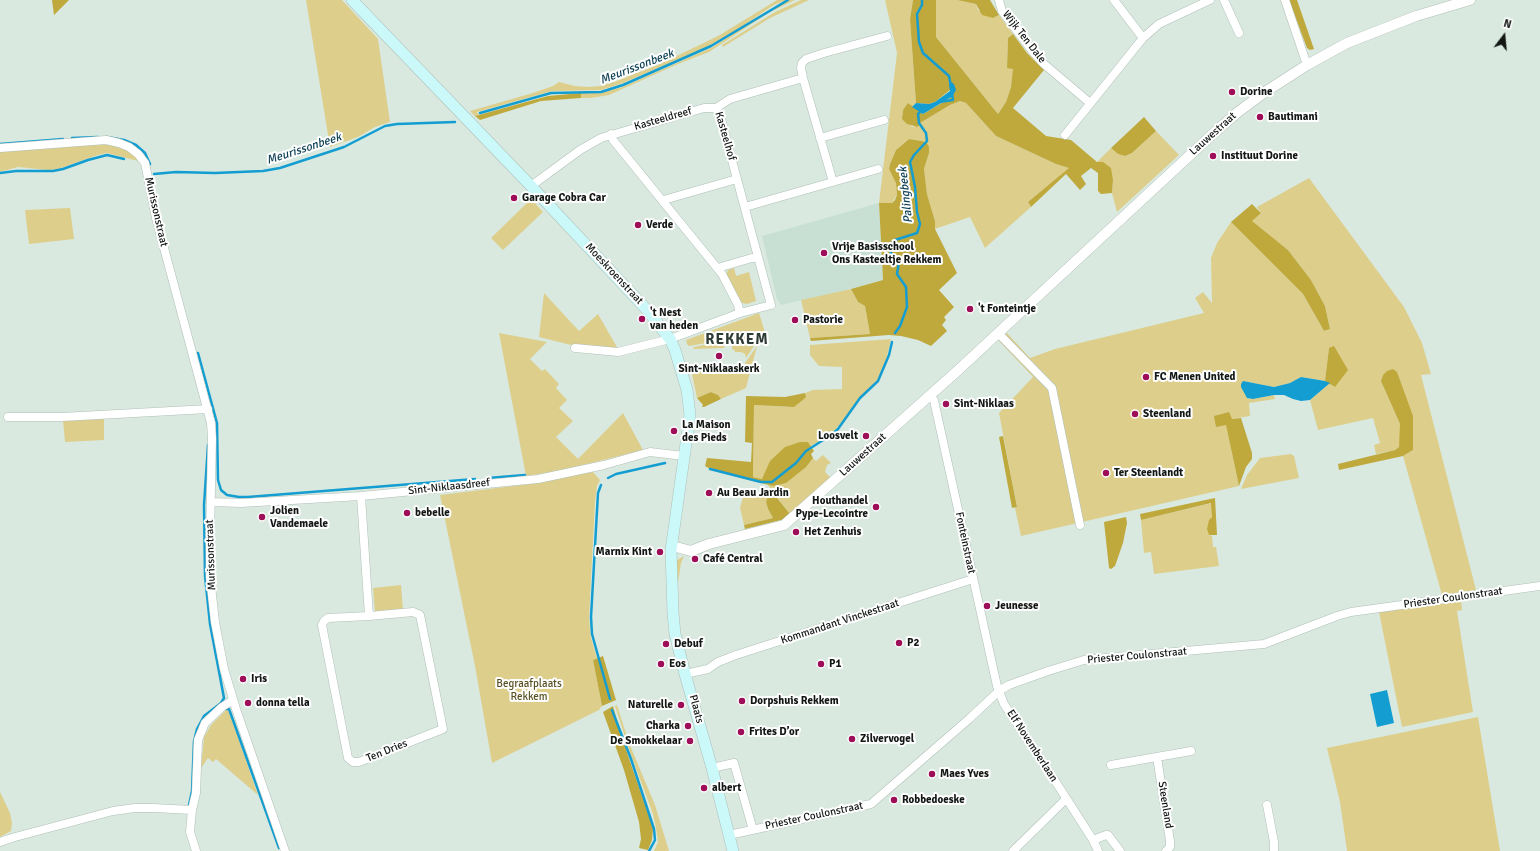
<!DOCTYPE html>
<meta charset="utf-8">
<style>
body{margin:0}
#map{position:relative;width:1540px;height:851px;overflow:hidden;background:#d9e9e0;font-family:Signika,sans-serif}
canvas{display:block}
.north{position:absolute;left:1484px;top:16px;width:40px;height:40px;-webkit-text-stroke:3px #fff;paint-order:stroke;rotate:16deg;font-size:11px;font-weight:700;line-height:16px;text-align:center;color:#121714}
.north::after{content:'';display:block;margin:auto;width:14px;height:18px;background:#121714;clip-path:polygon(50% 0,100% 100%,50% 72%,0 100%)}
</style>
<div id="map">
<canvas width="1540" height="851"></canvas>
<div class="north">N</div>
</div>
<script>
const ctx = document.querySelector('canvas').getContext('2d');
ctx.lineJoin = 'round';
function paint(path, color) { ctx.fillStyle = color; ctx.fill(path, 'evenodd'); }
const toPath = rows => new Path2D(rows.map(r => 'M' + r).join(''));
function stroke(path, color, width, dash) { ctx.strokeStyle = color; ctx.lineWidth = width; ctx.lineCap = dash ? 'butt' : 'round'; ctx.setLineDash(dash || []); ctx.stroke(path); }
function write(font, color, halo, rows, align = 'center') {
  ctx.font = font + ' Signika,sans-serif'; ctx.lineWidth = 4; ctx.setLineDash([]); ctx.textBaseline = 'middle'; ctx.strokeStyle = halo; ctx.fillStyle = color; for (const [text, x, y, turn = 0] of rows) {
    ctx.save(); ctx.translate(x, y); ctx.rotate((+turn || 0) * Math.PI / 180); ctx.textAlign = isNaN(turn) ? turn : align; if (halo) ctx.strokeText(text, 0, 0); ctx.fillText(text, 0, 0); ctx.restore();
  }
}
paint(toPath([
 [879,203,883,280,851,289,781,305,777,299,762,236]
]), '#c8e0d4');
paint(toPath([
 [306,0,342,0,378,39,390,122,375,127,358,137,330,147],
 [777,0,786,0,774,5,732,33,703,49,623,83,601,90,552,91,477,112,479,115,475,116,470,111,533,93,553,86,559,82,575,86,588,87,600,86,614,82,660,64,718,36],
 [790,0,795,0,768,13,709,52,678,64,609,95,591,98,581,98,581,93,601,92,620,88,711,48,774,8],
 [801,0,809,0,770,18,723,47,722,45,775,12],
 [885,0,913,0,910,19,916,103,912,107,908,104,903,110,902,119,913,127,950,105,960,101,966,103,996,136,1056,164,1070,168,1028,202,1031,207,985,248,970,217,935,229,935,221,927,194,924,169,929,153,927,143,922,141,909,139,896,150,890,164,889,169,896,182,897,195,892,203,879,203,897,53],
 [936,0,957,0,976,4,978,10,993,18,999,15,1013,34,1008,38,1007,68,1014,68,1011,87,1006,102,998,114,936,37],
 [1156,131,1179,155,1117,212,1112,193,1113,180,1097,162,1111,148,1118,154,1125,156,1132,153],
 [98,143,119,147,132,153,138,161,107,153,98,155,58,169,48,170,18,167,0,172,0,152],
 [1309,178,1404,307,1422,343,1431,374,1421,375,1476,590,1442,595,1403,456,1413,450,1381,381,1400,424,1400,442,1399,447,1395,450,1376,454,1374,445,1380,443,1373,418,1318,430,1310,400,1330,383,1334,387,1329,348,1325,381,1301,377,1290,383,1274,387,1243,381,1247,398,1253,399,1274,395,1275,399,1249,403,1250,416,1232,419,1226,424,1239,486,1021,536,1015,508,1017,507,999,413,1033,377,999,341,1007,333,1030,358,1055,349,1204,313,1195,298,1203,292,1212,303,1211,258,1217,243,1231,222,1303,294,1324,331,1330,329,1325,306,1311,280,1288,250,1251,221,1261,213,1257,207],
 [531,199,543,212,503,250,491,238],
 [70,208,74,239,29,244,25,210],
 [734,268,736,276,749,272,756,301,747,304,742,303,726,275,728,270],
 [851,289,858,302,865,306,870,334,810,338,801,300],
 [544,293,579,331,598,314,618,349,571,345,539,337],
 [759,313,767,339,730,339,689,346,687,344,686,340],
 [499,333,547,342,530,359,542,371,545,369,559,384,556,388,567,400,559,408,573,421,556,437,578,459,623,413,643,450,559,471,526,476],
 [891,339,886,360,878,379,859,398,842,422,832,433,811,446,807,442,800,442,762,479,753,477,754,405,790,407,806,397,805,393,813,390,842,389,842,367,819,366,810,355,810,345],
 [722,341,732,341,756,343,746,358,745,354,741,352,735,352,734,349,732,350,732,344,724,345,724,348,693,349,694,347],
 [757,346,746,388,721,399,718,395,711,392,697,398,691,369,694,366,711,366,711,370,717,370,717,365,725,365,725,368,733,368,733,371,745,370,745,363],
 [104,419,104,440,65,442,63,420],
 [1291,454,1294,456,1299,478,1241,489,1247,475,1260,458],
 [823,455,831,463,827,465,825,472,831,478,790,514,767,484,773,486,811,461,813,458,816,461],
 [593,472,600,480,597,486,595,502,589,618,591,638,597,658,593,660,602,706,599,710,492,763,475,666,440,495,529,484],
 [744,493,768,495,766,502,768,509,773,518,744,525,740,508],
 [1212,503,1212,517,1208,525,1209,535,1212,536,1213,547,1216,547,1219,566,1154,574,1151,552,1144,553,1141,520],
 [684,556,681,563,677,589,677,560],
 [401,585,403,610,375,612,373,588],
 [1461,601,1462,610,1457,611,1473,712,1402,727,1379,612],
 [617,705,629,743,655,805,669,851,654,851,658,842,656,828,653,814,631,755,615,706],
 [227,709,229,712,258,795,216,759,213,762,208,758,201,768,204,737,211,725],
 [1478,717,1500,851,1347,851,1340,802,1327,748],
 [0,792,10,813,12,823,11,831,0,837]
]), '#ddcf8b');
paint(toPath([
 [52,0,69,0,54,15],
 [913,0,936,0,936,37,998,114,1006,102,1011,87,1013,69,1007,68,1008,38,1013,34,1027,53,1044,70,1013,108,1046,136,1071,140,1097,162,1103,162,1111,168,1113,180,1112,193,1101,194,1098,191,1098,173,1091,168,1081,176,1086,184,1080,190,1066,174,1031,207,1028,202,1069,168,1056,164,996,136,966,103,960,101,950,105,920,123,918,127,907,124,902,119,903,110,908,103,923,114,952,97,950,90,935,102,929,104,916,103,910,19],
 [957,0,990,0,999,15,993,18,982,15,976,4],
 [1289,0,1297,0,1314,49,1310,50,1307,48],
 [581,93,581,98,541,101,480,120,475,116,548,96],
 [1144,117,1156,131,1132,153,1125,156,1118,154,1111,148],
 [909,139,922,141,927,143,929,147,929,153,924,169,927,194,935,221,935,229,957,273,939,290,954,307,944,317,946,320,942,325,947,331,931,346,918,340,901,336,889,335,811,341,810,338,870,334,865,306,858,302,851,289,883,280,879,203,892,203,895,200,897,195,896,183,889,169,890,164,896,150],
 [1252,204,1261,213,1252,221,1288,250,1311,280,1325,306,1330,329,1324,331,1303,294,1231,222],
 [1334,346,1348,370,1335,387,1325,381,1329,348],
 [1393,369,1397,372,1413,416,1413,450,1403,456,1339,470,1338,464,1395,450,1399,447,1400,424,1381,381,1383,375,1387,371],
 [711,392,718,395,721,399,704,407,702,407,703,405,697,398],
 [805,393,806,397,804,399,794,407,754,405,753,477,762,479,770,461,785,447,800,442,808,442,814,451,811,454,813,458,806,467,786,483,773,486,741,478,710,469,705,466,707,458,751,462,752,443,745,442,746,396,785,397],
 [1229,412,1232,419,1241,418,1252,453,1252,459,1246,467,1239,486,1226,425,1216,427,1214,416],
 [1003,436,1017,507,1012,508,999,437],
 [770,489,790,514,785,519,745,529,744,525,773,518,768,509,766,502],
 [1215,498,1217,535,1209,535,1207,529,1209,520,1212,517,1211,503,1141,520,1140,514],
 [1126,517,1127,523,1123,543,1115,566,1111,569,1109,568,1104,522],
 [603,656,616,700,602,706,593,660],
 [613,706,623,741,653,828,652,840,648,850,639,848,641,839,639,822,624,770,603,712]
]), '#bfa93d');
paint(toPath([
 [951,82,954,84,956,90,952,97,948,99,923,114,912,107,916,103,929,104,935,102,950,91,949,85],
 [1301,377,1325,381,1330,383,1310,400,1301,401,1293,399,1284,395,1274,395,1253,399,1247,398,1241,387,1241,384,1243,381,1274,387,1290,383],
 [1387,690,1394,723,1377,727,1370,694]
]), '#139dd0');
stroke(toPath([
 [922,0,922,5,917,14,919,42,923,53,949,76,951,87],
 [939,102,953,100,952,94],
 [480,113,551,93,601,92,623,85,711,46,788,0],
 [107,137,124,140,136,145,145,153,150,164],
 [72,138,98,137],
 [0,144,63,139],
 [0,173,16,171,53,171,63,169,88,160,107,155,124,159],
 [154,174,176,172,215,173,263,171,280,168,344,147,385,126,397,124,455,122],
 [895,333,900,326,907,307,906,287,897,274,899,262,891,253,888,246,895,240,917,233,920,224,917,212,915,187,910,162,914,155,927,141,926,133,919,123,918,114,922,110],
 [198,353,217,423,218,480,221,490,227,495,239,497,248,497,475,479],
 [710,469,761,482,772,482,796,463,806,451,831,435,838,429,860,398,878,381,889,355,892,342],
 [488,478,525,475],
 [608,478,616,474,665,463],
 [601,485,598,493,591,617,592,634,610,699],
 [226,709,229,709,279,848],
 [612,710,631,759,654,829,655,840,649,851],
 [189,805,192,791,194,741,197,729,204,716,221,703,224,698,210,624,205,576,204,505,208,445]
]), '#139dd0', 2.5);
const minor = toPath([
 [999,0,1002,11,1034,53,1044,64,1090,103],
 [1114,0,1143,38],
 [1224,0,1239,33],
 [1285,0,1307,65],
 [716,108,730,99,803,78],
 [611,134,613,140,722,274,738,305,740,313],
 [1065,135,1143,38,1159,24,1210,0],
 [820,138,884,120],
 [0,148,106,140,119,143,129,147,138,154,145,163,156,218,211,423,212,438,210,536,210,577,215,622,224,669,236,709,285,851],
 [833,182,803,78,801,68,802,63,806,59,824,53,887,36],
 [531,186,580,150,601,138,704,108,716,108],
 [663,202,667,199,737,179],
 [745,207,878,169],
 [718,269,721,267,752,258,758,258],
 [998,333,1052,388,1080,525],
 [575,348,618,352,670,339,740,313,771,305,737,179,721,119,716,108],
 [929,395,934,400,935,405,997,686,1004,704,1059,787,1093,840,1098,851],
 [8,417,62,417,208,409],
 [361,496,369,616,328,618,324,621,322,625,348,758,353,762,359,762,443,729,420,615,413,612,369,616],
 [211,502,241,503,361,496,538,479,604,465,650,452,684,456],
 [685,674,708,669,718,662,736,655,973,579],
 [1157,757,1170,841,1170,847,1166,851],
 [1111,765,1191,751],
 [712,768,734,763,753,830],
 [1267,805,1274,842,1274,851],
 [729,835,871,804,969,719,999,691,1009,685,1048,671,1084,660,1264,644,1337,616,1351,612,1540,586],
 [1093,840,1106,835,1108,835,1120,851],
 [0,842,15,837,113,811,135,808,153,808,192,810],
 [196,851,190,832,192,810,196,793,198,740,205,723,222,707,233,700],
 [1013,851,1066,799]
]);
const tertiary = toPath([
 [676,547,691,551,709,544,784,525,955,373,1216,131,1238,112,1265,92,1307,65,1347,43,1416,16,1470,0]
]);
const secondary = toPath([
 [352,0,531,186,648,311,670,339,675,350,687,390,690,415,671,550,673,613,675,634,685,674,712,768,733,851]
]);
stroke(minor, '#b0bfb7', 9);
stroke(tertiary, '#b0bfb7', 11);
stroke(secondary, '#b0bfb7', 12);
stroke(minor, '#fff', 8);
stroke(tertiary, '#fff', 10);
stroke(secondary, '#cbf8f9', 11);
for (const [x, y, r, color] of [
 [1232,92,4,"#9e0d57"],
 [1260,117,4,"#9e0d57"],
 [1213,156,4,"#9e0d57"],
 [514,198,4,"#9e0d57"],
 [638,225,4,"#9e0d57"],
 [824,253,4,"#9e0d57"],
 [970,309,4,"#9e0d57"],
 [642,319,4,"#9e0d57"],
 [795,320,4,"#9e0d57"],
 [719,356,4,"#9e0d57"],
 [1146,377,4,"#9e0d57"],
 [946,404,4,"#9e0d57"],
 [1135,414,4,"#9e0d57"],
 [674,431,4,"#9e0d57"],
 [866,436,4,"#9e0d57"],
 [1106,473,4,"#9e0d57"],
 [709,493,4,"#9e0d57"],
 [876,507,4,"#9e0d57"],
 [407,513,4,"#9e0d57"],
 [262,517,4,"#9e0d57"],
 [796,532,4,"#9e0d57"],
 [660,552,4,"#9e0d57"],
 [695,559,4,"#9e0d57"],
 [987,606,4,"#9e0d57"],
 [899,643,4,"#9e0d57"],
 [666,644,4,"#9e0d57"],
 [661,664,4,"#9e0d57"],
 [821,664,4,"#9e0d57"],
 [243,679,4,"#9e0d57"],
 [742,701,4,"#9e0d57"],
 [248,703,4,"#9e0d57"],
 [681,705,4,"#9e0d57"],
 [688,726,4,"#9e0d57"],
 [741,732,4,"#9e0d57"],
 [852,739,4,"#9e0d57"],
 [690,741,4,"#9e0d57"],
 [932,774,4,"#9e0d57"],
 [704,788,4,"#9e0d57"],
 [894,800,4,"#9e0d57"]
]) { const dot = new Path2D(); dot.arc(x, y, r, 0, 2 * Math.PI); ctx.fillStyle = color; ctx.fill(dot); stroke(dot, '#fff', 1.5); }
write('11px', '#121714', '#fff', [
 ["Wijk Ten Dale",1024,37,52],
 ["Kasteeldreef",663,119,-16],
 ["Lauwestraat",1213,134,-42],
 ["Kasteelhof",725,136,74],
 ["Murissonstraat",156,212,77],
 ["Moeskroenstraat",614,274,47],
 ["Lauwestraat",863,455,-42],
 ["Sint-Niklaasdreef",449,487,-6],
 ["Fonteinstraat",965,543,78],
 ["Murissonstraat",211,555,-92],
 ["Priester Coulonstraat",1453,598,-8],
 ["Kommandant Vinckestraat",840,622,-18],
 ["Priester Coulonstraat",1137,656,-5],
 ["Plaats",696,709,75],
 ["Elf Novemberlaan",1032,746,57],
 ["Ten Dries",387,751,-22],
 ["Steenland",1165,805,81],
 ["Priester Coulonstraat",814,816,-12]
]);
write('bold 11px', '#121714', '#fff', [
 ["Dorine",1240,92],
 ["Bautimani",1268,117],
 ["Instituut Dorine",1221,156],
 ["Garage Cobra Car",522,198],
 ["Verde",646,225],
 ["Vrije Basisschool",832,247],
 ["Ons Kasteeltje Rekkem",832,260],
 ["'t Fonteintje",978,309],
 ["'t Nest",650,313],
 ["van heden",650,326],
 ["Pastorie",803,320],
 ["Sint-Niklaaskerk",719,369,"center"],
 ["FC Menen United",1154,377],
 ["Sint-Niklaas",954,404],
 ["Steenland",1143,414],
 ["La Maison",682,425],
 ["des Pieds",682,438],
 ["Loosvelt",858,436,"right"],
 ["Ter Steenlandt",1114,473],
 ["Au Beau Jardin",717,493],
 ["Houthandel",868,501,"right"],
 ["Pype-Lecointre",868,514,"right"],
 ["Jolien",270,511],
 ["Vandemaele",270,524],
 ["bebelle",415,513],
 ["Het Zenhuis",804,532],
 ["Marnix Kint",652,552,"right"],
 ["Café Central",703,559],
 ["Jeunesse",995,606],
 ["P2",907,643],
 ["Debuf",674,644],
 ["Eos",669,664],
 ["P1",829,664],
 ["Iris",251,679],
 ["Dorpshuis Rekkem",750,701],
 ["donna tella",256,703],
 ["Naturelle",673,705,"right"],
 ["Charka",680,726,"right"],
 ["Frites D’or",749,732],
 ["Zilvervogel",860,739],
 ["De Smokkelaar",682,741,"right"],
 ["Maes Yves",940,774],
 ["albert",712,788],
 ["Robbedoeske",902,800]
], 'left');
write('11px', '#595024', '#fff', [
 ["Begraafplaats",529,684],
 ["Rekkem",529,697]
]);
write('italic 12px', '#0f4257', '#fff', [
 ["Meurissonbeek",637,67,-21],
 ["Meurissonbeek",304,149,-18],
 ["Palingbeek",906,195,-96]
]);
ctx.letterSpacing = '1px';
write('bold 15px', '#2e3b35', '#fff', [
 ["REKKEM",737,340]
]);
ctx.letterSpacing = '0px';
</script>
